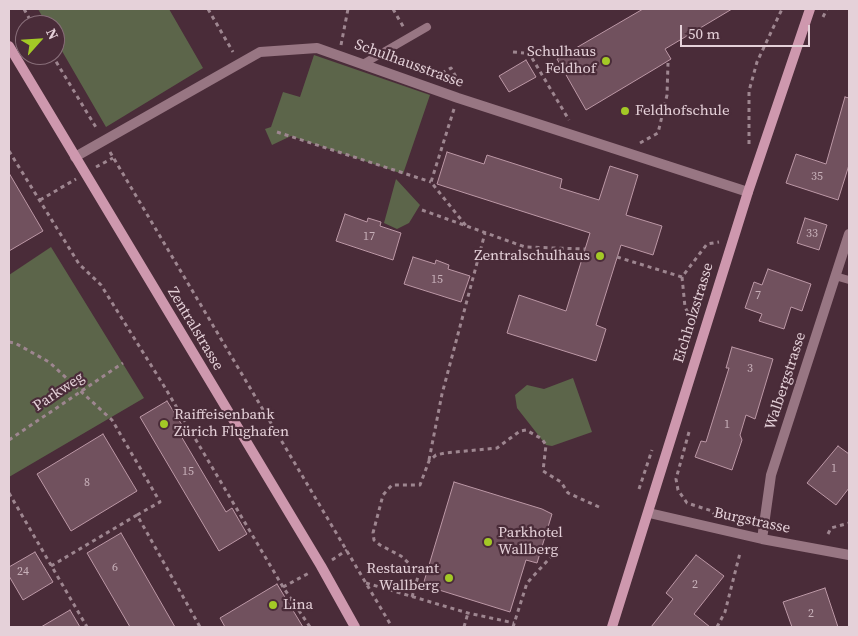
<!DOCTYPE html>
<meta charset="utf-8">
<style>
body{margin:0}
#map{position:relative;width:858px;height:636px;overflow:hidden;background:#4a2c39;font-family:"Source Serif 4",serif}
canvas{display:block}
.frame{position:absolute;inset:0;border:10px solid #e5d1d9;pointer-events:none}
.north{position:absolute;left:15px;top:15px;width:50px;height:50px;box-sizing:border-box;background:#4a2c39;border:1px solid #886e79;border-radius:50%;rotate:64deg;font-size:14px;font-weight:700;line-height:20px;text-align:center;color:#e5d1d9}
.north::after{content:'';display:block;margin:auto;width:18px;height:22px;background:#a3c926;clip-path:polygon(50% 0,100% 100%,50% 72%,0 100%)}
.scale{position:absolute;left:680px;top:25px;width:130px;height:22px;box-sizing:border-box;border:2px solid #e5d1d9;border-top:0;padding-left:6px;font-size:15px;line-height:18px;white-space:nowrap;color:#e5d1d9;-webkit-text-stroke:4px #4a2c39;paint-order:stroke}
</style>
<div id="map">
<canvas width="858" height="636"></canvas>
<div class="frame"></div>
<div class="north">N</div>
<div class="scale">50 m</div>
</div>
<script>
const ctx = document.querySelector('canvas').getContext('2d');
ctx.lineJoin = 'round';
function paint(path, color) { ctx.fillStyle = color; ctx.fill(path, 'evenodd'); }
const toPath = rows => new Path2D(rows.map(r => 'M' + r).join(''));
function stroke(path, color, width, dash) { ctx.strokeStyle = color; ctx.lineWidth = width; ctx.lineCap = dash ? 'butt' : 'round'; ctx.setLineDash(dash || []); ctx.stroke(path); }
function write(font, color, halo, rows, align = 'center') {
  ctx.font = font + ' "Source Serif 4",serif'; ctx.lineWidth = 4.5; ctx.setLineDash([]); ctx.textBaseline = 'middle'; ctx.strokeStyle = halo; ctx.fillStyle = color; for (const [text, x, y, turn = 0] of rows) {
    ctx.save(); ctx.translate(x, y); ctx.rotate((+turn || 0) * Math.PI / 180); ctx.textAlign = isNaN(turn) ? turn : align; if (halo) ctx.strokeText(text, 0, 0); ctx.fillText(text, 0, 0); ctx.restore();
  }
}
paint(toPath([
 [38,9,169,9,203,68,106,127,55,39,55,25,47,25],
 [314,55,430,95,403,174,291,136,272,145,265,129,271,127,283,92,300,97],
 [396,179,420,205,409,223,397,229,384,223],
 [51,247,144,398,9,477,9,275],
 [573,378,592,432,552,446,546,445,517,408,515,395,527,385,544,389]
]), '#5c654a');
const building = toPath([
 [643,9,732,9,665,49,671,59,658,67,586,110,557,59,643,9],
 [526,60,536,77,509,92,499,76,526,60],
 [845,97,849,98,849,165,838,200,786,183,796,154,826,164,845,97],
 [447,152,484,164,487,155,562,179,560,188,599,200,610,166,638,175,626,215,662,226,653,255,621,245,596,325,606,329,596,361,507,333,519,295,566,311,590,233,437,184,447,152],
 [9,173,43,231,9,251,9,173],
 [345,214,367,222,368,218,381,222,380,226,401,233,393,260,336,241,345,214],
 [805,218,827,225,819,250,797,243,805,218],
 [413,257,435,264,436,260,449,265,448,269,470,276,461,302,404,284,413,257],
 [768,269,811,284,802,311,791,307,784,329,759,321,762,314,745,308,754,282,762,285,768,269],
 [732,347,773,359,755,419,746,415,740,435,742,440,732,470,695,457,701,441,706,442,729,368,726,368,732,347],
 [167,401,187,433,181,436,226,512,232,508,247,534,219,551,140,417,167,401],
 [103,434,137,491,71,531,37,474,103,434],
 [838,446,849,454,849,488,836,505,807,483,838,446],
 [454,482,542,509,552,514,537,563,526,560,510,612,423,585,454,482],
 [121,533,175,627,130,627,87,553,121,533],
 [35,552,53,582,23,600,9,576,9,567,35,552],
 [696,555,724,576,694,614,710,627,651,627,673,599,666,593,696,555],
 [277,584,303,627,225,627,220,618,277,584],
 [825,588,838,627,792,627,783,602,825,588],
 [70,610,80,627,41,627,70,610]
]);
paint(building, '#71515e');
stroke(building, '#bc98a6', 1);
stroke(toPath([
 [24,9,33,25],
 [208,9,233,52],
 [393,9,404,28],
 [823,17,827,9],
 [341,45,348,9],
 [513,52,524,53],
 [52,55,97,129],
 [532,58,569,120],
 [435,77,451,68,459,82,459,86],
 [454,109,431,182,467,227],
 [277,132,431,182],
 [640,143,658,133,667,95,668,63],
 [749,144,749,91,757,62,782,9],
 [9,151,79,264,101,285,164,386,283,587,310,627],
 [110,152,392,627],
 [96,167,113,158],
 [40,200,76,179],
 [422,210,525,247,585,249],
 [617,257,682,277,707,244,719,242],
 [682,277,685,307,689,315,695,320],
 [9,342,15,343,49,362,112,420,160,502,137,515,200,627],
 [689,432,676,479,678,490,687,503,712,511,714,514],
 [9,440,123,363],
 [429,460,442,394,485,233],
 [639,489,652,450],
 [9,493,87,627],
 [828,534,831,528,849,523],
 [332,560,347,550],
 [51,566,137,515],
 [366,583,468,613,514,623],
 [283,587,311,572],
 [412,597,419,573,401,556,380,545,374,540,373,533,383,495,392,485,420,485,429,461,436,455,445,453,497,448,520,431,526,430,542,439,546,445,543,471,561,482,568,493,599,507],
 [464,627,468,613],
 [513,627,527,583,559,548],
 [717,627,725,612,740,553]
]), '#9e8690', 3, [4, 4]);
stroke(toPath([
 [363,64,427,27],
 [835,276,849,280]
]), '#987683', 8);
stroke(toPath([
 [75,157,260,52,317,48,458,98,748,192],
 [649,513,762,539,849,555],
 [762,539,771,475,849,234]
]), '#987683', 10);
stroke(toPath([
 [9,46,321,566,355,627],
 [612,627,748,192,810,9]
]), '#ce98ae', 10);
for (const [x, y, r, color] of [
 [606,61,5,"#a3c926"],
 [625,111,5,"#a3c926"],
 [600,256,5,"#a3c926"],
 [164,424,5,"#a3c926"],
 [488,542,5,"#a3c926"],
 [449,578,5,"#a3c926"],
 [273,605,5,"#a3c926"]
]) { const dot = new Path2D(); dot.arc(x, y, r, 0, 2 * Math.PI); ctx.fillStyle = color; ctx.fill(dot); stroke(dot, '#4a2c39', 2); }
write('12px', '#c8b1ba', null, [
 ["35",817,177],
 ["33",812,234],
 ["17",369,237],
 ["15",437,280],
 ["7",758,296],
 ["3",750,369],
 ["1",727,425],
 ["1",834,469],
 ["15",188,472],
 ["8",87,483],
 ["6",115,568],
 ["24",23,572],
 ["2",695,585],
 ["2",811,614]
]);
write('15px', '#e5d1d9', '#4a2c39', [
 ["Schulhaus",596,52,"right"],
 ["Feldhof",596,69,"right"],
 ["Feldhofschule",635,111],
 ["Zentralschulhaus",590,256,"right"],
 ["Raiffeisenbank",174,415],
 ["Zürich Flughafen",174,432],
 ["Parkhotel",498,533],
 ["Wallberg",498,550],
 ["Restaurant",439,569,"right"],
 ["Wallberg",439,586,"right"],
 ["Lina",283,605]
], 'left');
write('15px', '#e5d1d9', '#4a2c39', [
 ["Schulhausstrasse",409,64,20],
 ["Eichholzstrasse",694,313,-73],
 ["Zentralstrasse",195,329,59],
 ["Walbergstrasse",786,381,-72],
 ["Parkweg",59,392,-34],
 ["Burgstrasse",752,521,12]
]);
</script>
